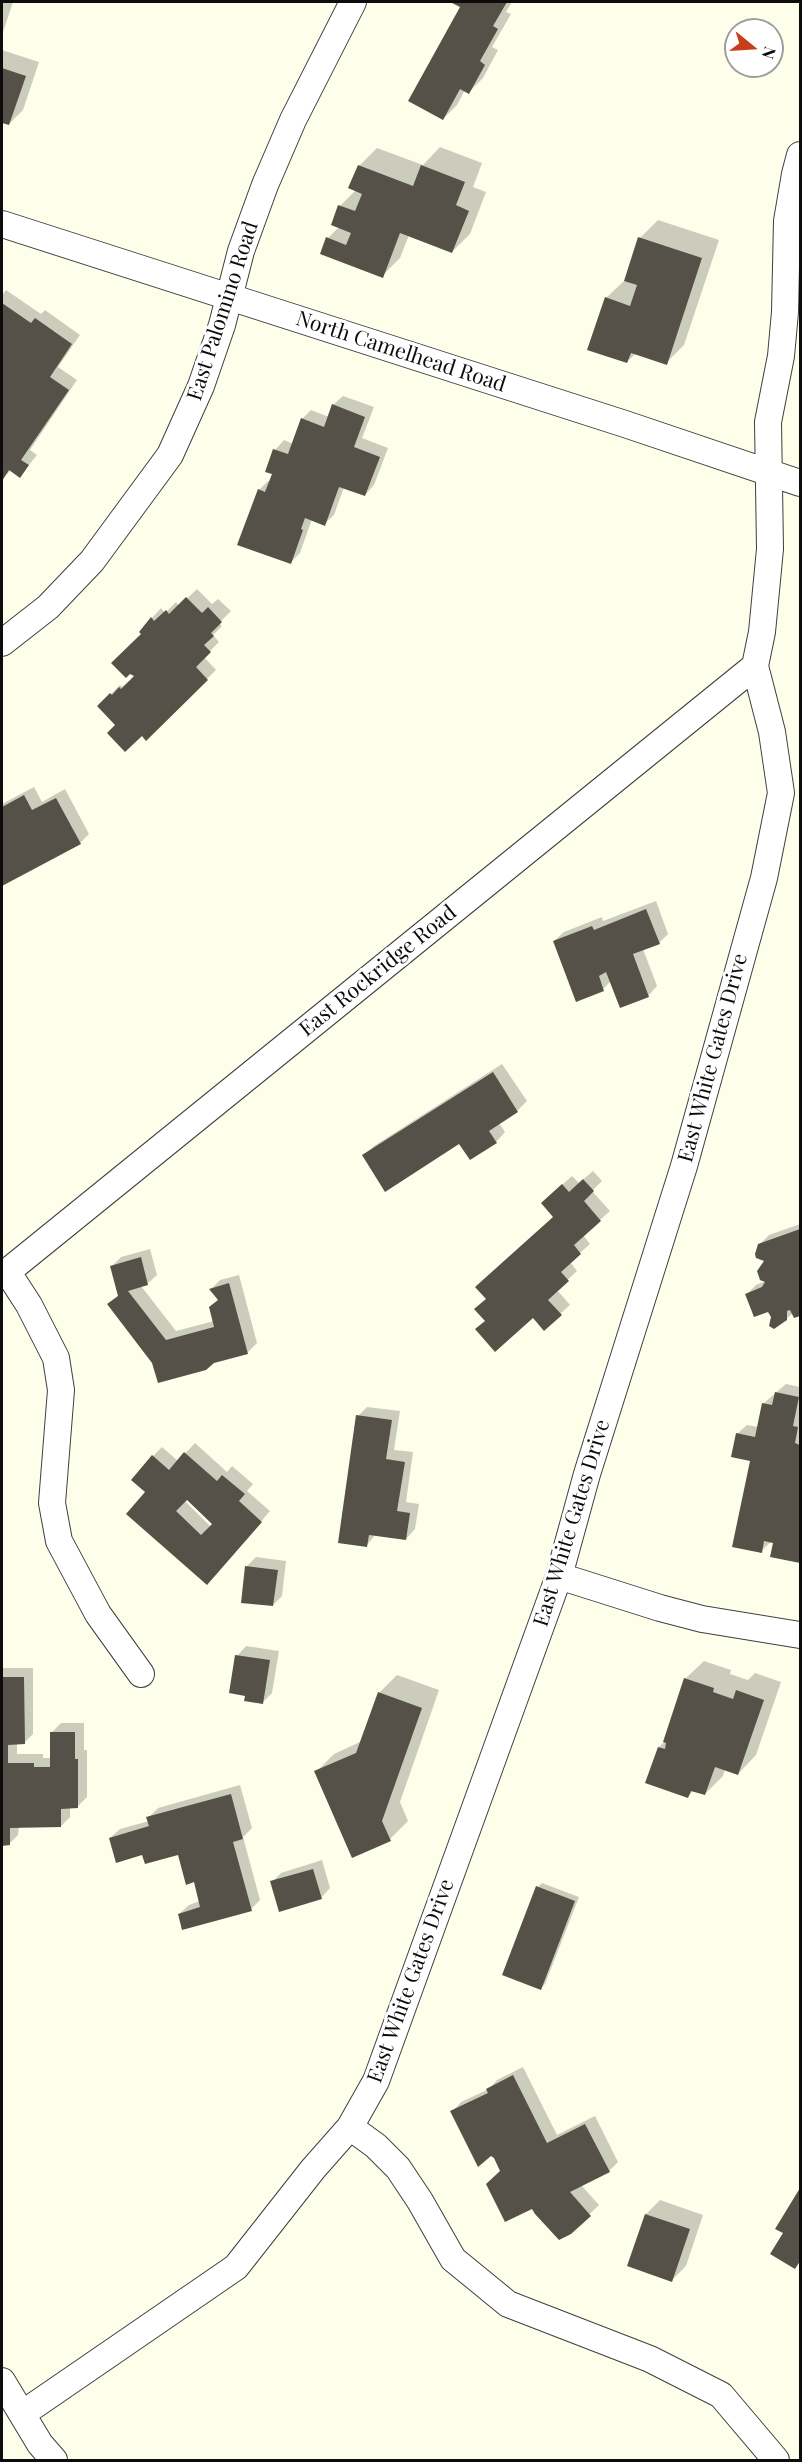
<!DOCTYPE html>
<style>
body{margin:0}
#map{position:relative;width:802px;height:2462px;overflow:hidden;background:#feffeb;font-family:"Playfair Display",serif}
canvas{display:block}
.frame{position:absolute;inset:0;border:3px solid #0c0c0c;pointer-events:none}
.north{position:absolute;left:724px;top:18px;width:60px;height:60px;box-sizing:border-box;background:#fff;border:2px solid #9e9e9e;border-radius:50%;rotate:108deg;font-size:16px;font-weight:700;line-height:24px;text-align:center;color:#0c0c0c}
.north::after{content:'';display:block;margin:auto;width:21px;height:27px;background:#c63e1a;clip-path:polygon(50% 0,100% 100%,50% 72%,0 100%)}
</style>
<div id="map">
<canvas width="802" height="2462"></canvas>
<div class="frame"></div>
<div class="north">N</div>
</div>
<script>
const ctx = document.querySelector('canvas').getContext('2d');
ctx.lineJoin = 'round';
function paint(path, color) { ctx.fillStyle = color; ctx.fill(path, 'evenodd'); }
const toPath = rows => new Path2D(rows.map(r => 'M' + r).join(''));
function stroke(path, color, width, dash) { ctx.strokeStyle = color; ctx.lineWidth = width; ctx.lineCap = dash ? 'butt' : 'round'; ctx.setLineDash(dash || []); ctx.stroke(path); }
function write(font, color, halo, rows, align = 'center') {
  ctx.font = font + ' "Playfair Display",serif'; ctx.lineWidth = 6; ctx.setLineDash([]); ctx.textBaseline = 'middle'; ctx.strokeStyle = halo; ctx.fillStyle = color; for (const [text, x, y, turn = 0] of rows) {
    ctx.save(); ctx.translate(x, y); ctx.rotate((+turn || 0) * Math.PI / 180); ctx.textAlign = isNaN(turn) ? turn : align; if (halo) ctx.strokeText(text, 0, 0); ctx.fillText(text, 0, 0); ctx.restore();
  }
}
paint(toPath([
 [2,2,13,2,2,35],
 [453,2,512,2,506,12,511,14,492,47,498,50,483,78,469,92,465,90,457,105,443,119,462,7],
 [2,50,39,62,23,110,9,124,2,121],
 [440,147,482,163,473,187,486,192,470,234,452,252,409,235,400,258,382,276,328,238,339,227,332,224,340,206,356,190,359,166,377,148,423,165],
 [658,220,719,240,684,345,666,363,636,353,627,362,606,298,625,280,640,238],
 [6,290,41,314,45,310,80,335,58,367,77,380,30,450,37,455,20,476,11,470,2,479,2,295],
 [343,396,374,407,362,438,388,448,374,485,365,495,344,487,334,515,324,524,312,519,300,553,290,563,259,490,268,481,271,482,273,473,275,450,284,440,293,444,302,419,311,410,329,417,333,405],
 [197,589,212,604,218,599,231,611,219,623,222,626,213,635,219,642,204,657,216,670,146,739,142,734,117,725,99,706,120,685,122,687,136,676,143,634,141,632,152,618,161,608,165,613,176,602,179,606],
 [34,787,42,802,65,789,89,834,80,843,2,885,2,804],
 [656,901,668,934,659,943,643,949,657,986,648,996,611,981,603,989,554,941,564,932,602,917,603,921],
 [502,1064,527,1101,517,1111,499,1123,505,1132,496,1142,460,1142,364,1156,374,1146],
 [593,1171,602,1181,592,1191,610,1211,583,1235,590,1244,570,1262,577,1271,557,1290,570,1305,560,1314,486,1320,487,1299,555,1217,552,1194,572,1176,579,1183],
 [800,1224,800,1314,795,1316,793,1313,786,1319,772,1317,769,1310,747,1294,756,1285,766,1281,766,1260,759,1245,769,1235],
 [150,1249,157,1275,147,1284,141,1286,176,1331,214,1321,219,1300,211,1289,220,1280,239,1275,257,1343,248,1352,214,1361,153,1362,109,1305,120,1294,112,1266,121,1257],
 [786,1384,800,1387,800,1561,772,1555,775,1541,771,1542,761,1551,752,1460,737,1434,747,1425,758,1427,764,1403],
 [367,1407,400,1411,394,1450,413,1452,406,1502,419,1504,415,1529,406,1539,376,1534,367,1545,358,1416],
 [195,1443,227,1472,232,1466,253,1484,247,1491,270,1511,216,1574,147,1492,153,1456,162,1447,178,1461],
 [187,1498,214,1524,211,1527,185,1501],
 [256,1557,286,1561,282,1596,273,1605,247,1566],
 [246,1646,279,1651,272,1693,262,1703,247,1695,237,1656],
 [704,1661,731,1670,730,1674,748,1680,755,1673,781,1682,756,1755,738,1774,725,1769,723,1776,705,1794,694,1790,688,1796,659,1747,664,1742,685,1679],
 [3,1668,33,1668,33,1734,24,1743,17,1743,17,1754,43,1754,43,1758,51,1758,51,1733,61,1723,84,1723,84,1750,87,1750,87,1797,77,1807,70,1807,70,1817,61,1826,19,1826,18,1835,9,1844,2,1844],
 [397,1675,439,1690,400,1802,408,1821,390,1839,316,1772,334,1754,362,1741,379,1693],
 [240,1785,252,1828,243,1837,260,1900,251,1909,179,1914,189,1905,200,1901,195,1881,179,1853,143,1853,110,1838,120,1829,149,1821,148,1818,158,1808],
 [322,1860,330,1888,321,1898,272,1882,281,1873],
 [542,1883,579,1897,545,1984,541,1988,538,1887],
 [523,2067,557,2135,595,2116,618,2162,609,2171,581,2185,599,2205,570,2233,501,2171,495,2157,452,2112,461,2102,489,2089,497,2080],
 [800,2191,800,2262,795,2268,785,2233,777,2228],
 [660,2200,703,2215,686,2266,672,2280,629,2265,646,2214]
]), '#0003');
paint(toPath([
 [450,2,507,2,493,26,498,29,480,61,485,65,469,94,460,89,443,120,408,101,460,7],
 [2,68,26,76,9,125,2,123],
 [358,165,413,186,421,165,465,182,456,205,469,211,452,253,400,233,383,278,320,254,326,237,346,245,351,233,331,225,338,205,355,211,362,194,348,188],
 [638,237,702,258,667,365,631,353,627,363,587,350,605,297,630,306,637,285,624,281],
 [2,303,31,323,35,318,72,344,50,377,69,390,21,460,29,465,20,478,9,470,2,481],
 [332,404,365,417,354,447,380,457,365,496,339,487,325,526,305,518,301,529,303,530,291,564,237,545,258,489,265,492,272,474,265,472,273,449,288,454,301,418,324,427],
 [186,597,202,613,208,607,222,622,211,633,214,636,204,645,211,652,196,667,208,680,146,741,142,736,125,752,107,733,115,725,97,706,110,693,112,695,119,687,121,689,134,676,130,674,126,678,111,663,141,634,139,632,151,617,154,621,166,610,169,614],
 [24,795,32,810,56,798,81,844,2,886,2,807],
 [646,909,660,944,633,954,649,997,620,1008,606,972,599,976,604,991,576,1002,553,941,592,926,594,930],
 [493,1072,518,1112,489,1131,497,1143,470,1160,459,1144,385,1192,362,1155],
 [583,1179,594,1191,584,1201,601,1221,574,1245,581,1254,561,1272,569,1281,548,1300,562,1315,544,1331,533,1318,495,1352,475,1329,485,1321,474,1309,486,1299,475,1287,553,1217,541,1203,562,1184,569,1192],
 [800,1229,800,1316,794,1318,790,1310,787,1311,787,1320,774,1329,769,1326,771,1317,768,1312,754,1317,745,1294,762,1287,765,1282,760,1280,757,1271,764,1261,756,1258,755,1254,758,1244],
 [141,1257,148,1285,128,1291,166,1340,214,1327,209,1307,218,1300,209,1289,229,1283,248,1354,214,1363,206,1370,158,1383,152,1363,107,1304,118,1296,110,1266],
 [775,1392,799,1397,793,1426,798,1427,795,1443,800,1445,800,1563,770,1557,773,1543,764,1541,762,1553,732,1547,750,1461,731,1457,736,1433,755,1437,762,1403,772,1405],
 [356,1415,392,1420,386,1459,405,1462,397,1511,410,1513,406,1540,369,1535,367,1547,338,1543],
 [184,1452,217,1481,222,1475,245,1494,239,1501,262,1522,207,1585,126,1514,145,1492,131,1480,152,1455,169,1470],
 [187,1500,212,1524,201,1535,176,1511],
 [245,1566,278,1570,273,1606,241,1603],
 [235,1655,270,1660,263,1704,244,1701,245,1696,229,1693],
 [2,1677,24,1677,25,1744,8,1745,8,1763,34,1763,34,1767,50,1767,50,1732,75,1732,75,1759,78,1759,78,1808,61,1809,61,1827,10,1828,10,1845,2,1846],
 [684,1678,714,1688,713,1692,733,1699,736,1690,764,1700,738,1775,715,1767,705,1795,691,1791,688,1798,645,1783,658,1747,665,1749,666,1743,663,1742],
 [378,1692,422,1708,382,1821,391,1841,352,1858,314,1771,356,1753],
 [231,1794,243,1839,233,1842,252,1911,182,1930,178,1914,200,1907,194,1882,186,1885,178,1855,145,1864,142,1855,116,1863,109,1838,149,1826,146,1817],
 [313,1869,322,1899,279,1912,270,1881],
 [536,1886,575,1901,541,1990,502,1975],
 [513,2075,547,2143,585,2124,610,2172,570,2192,591,2216,571,2234,559,2240,535,2214,532,2209,505,2222,486,2184,500,2171,494,2158,491,2156,478,2167,450,2111,488,2093,486,2089],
 [800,2188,800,2261,795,2269,770,2254,783,2233,775,2229],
 [645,2214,690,2229,672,2282,627,2266]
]), '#565148');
const minor = toPath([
 [2,224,625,424,800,483],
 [2,643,48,607,92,561,170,455,201,386,222,325,241,251,265,185,293,120,353,2],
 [7,1271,29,1305,56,1358,61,1390,52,1503,59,1541,98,1614,141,1674],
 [2,1276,755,666],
 [559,1576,660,1608,702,1619,800,1635],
 [350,2127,376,2146,398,2168,420,2201,453,2259,508,2304,650,2359,721,2395,776,2460],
 [2,2381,40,2444,54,2460],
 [22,2414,236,2267,313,2169,350,2127,376,2081,559,1576,587,1474,684,1166,764,878,781,793,772,732,755,666,762,632,770,549,768,422,781,356,785,312,787,221,795,174,800,155]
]);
stroke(minor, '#3f3f3f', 28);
stroke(minor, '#fff', 26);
write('21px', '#0c0c0c', '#fff', [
 ["East Palomino Road",223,311,-72],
 ["North Camelhead Road",401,352,18],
 ["East Rockridge Road",378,971,-39],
 ["East White Gates Drive",713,1058,-75],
 ["East White Gates Drive",572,1523,-73],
 ["East White Gates Drive",411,1981,-70]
]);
</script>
